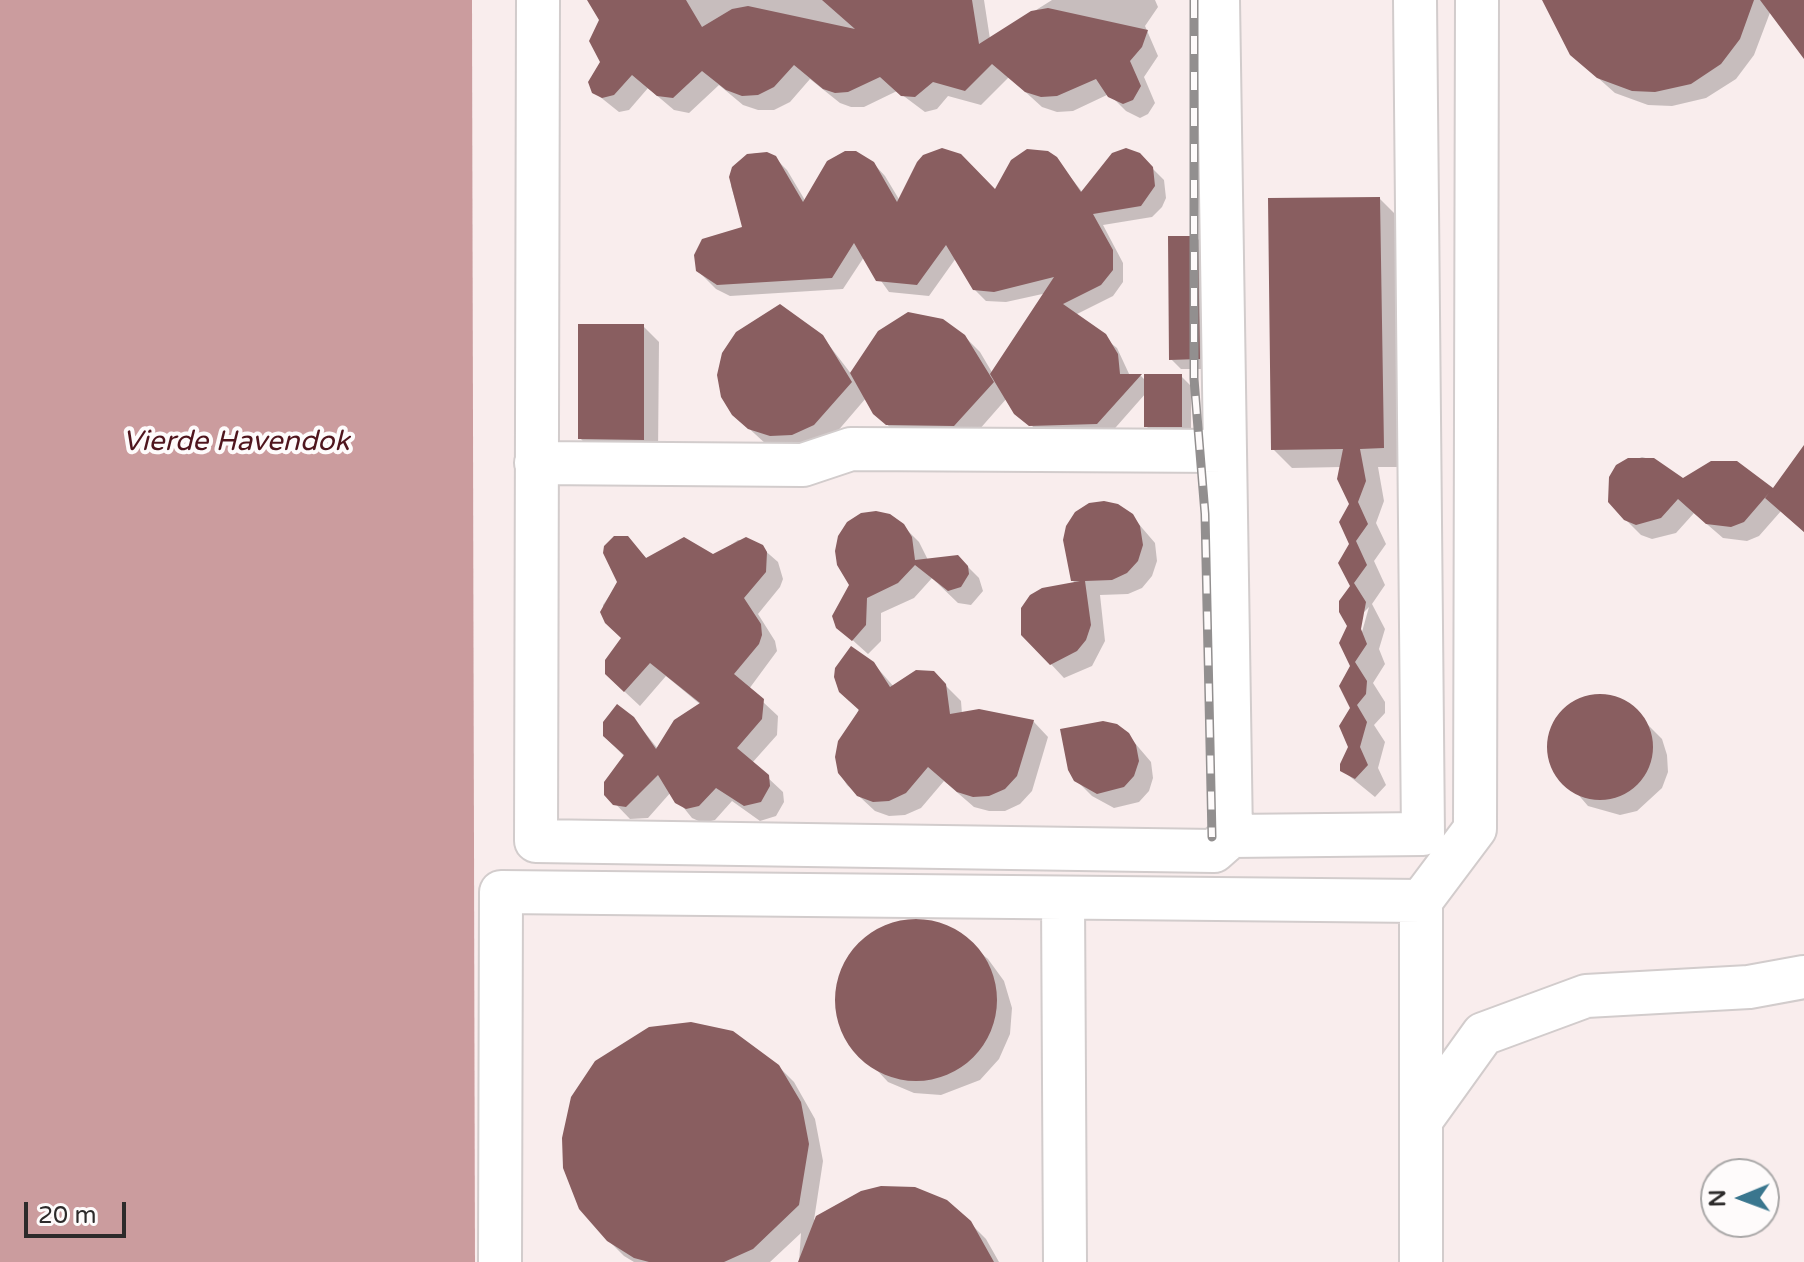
<!DOCTYPE html>
<style>
body{margin:0}
#map{position:relative;width:1804px;height:1262px;overflow:hidden;background:#fefbfb;font-family:"Varela Round",sans-serif}
canvas{display:block}
.north{position:absolute;left:1700px;top:1158px;width:80px;height:80px;box-sizing:border-box;background:#fefbfb;border:2px solid #aaa8a8;border-radius:50%;rotate:269deg;font-size:22px;font-weight:700;line-height:32px;text-align:center;color:#2d2b2b}
.north::after{content:'';display:block;margin:auto;width:28px;height:36px;background:#3a768e;clip-path:polygon(50% 0,100% 100%,50% 72%,0 100%)}
.scale{position:absolute;left:24px;top:1202px;width:102px;height:36px;box-sizing:border-box;border:4px solid #2d2b2b;border-top:0;padding-left:10px;font-size:24px;line-height:28px;white-space:nowrap;color:#2d2b2b;-webkit-text-stroke:6px #fefbfb;paint-order:stroke}
</style>
<div id="map">
<canvas width="1804" height="1262"></canvas>
<div class="north">N</div>
<div class="scale">20 m</div>
</div>
<script>
const ctx = document.querySelector('canvas').getContext('2d');
ctx.lineJoin = 'round';
function paint(path, color) { ctx.fillStyle = color; ctx.fill(path, 'evenodd'); }
const toPath = rows => new Path2D(rows.map(r => 'M' + r).join(''));
function stroke(path, color, width, dash) { ctx.strokeStyle = color; ctx.lineWidth = width; ctx.lineCap = dash ? 'butt' : 'round'; ctx.setLineDash(dash || []); ctx.stroke(path); }
function write(font, color, halo, rows, align = 'center') {
  ctx.font = font + ' "Varela Round",sans-serif'; ctx.lineWidth = 8; ctx.setLineDash([]); ctx.textBaseline = 'middle'; ctx.strokeStyle = halo; ctx.fillStyle = color; for (const [text, x, y, turn = 0] of rows) {
    ctx.save(); ctx.translate(x, y); ctx.rotate((+turn || 0) * Math.PI / 180); ctx.textAlign = isNaN(turn) ? turn : align; if (halo) ctx.strokeText(text, 0, 0); ctx.fillText(text, 0, 0); ctx.restore();
  }
}
paint(toPath([
 [472,0,1804,0,1804,1262,475,1262],
 [1716,1174,1764,1174,1764,1222,1716,1222]
]), '#f9eded');
paint(toPath([
 [0,0,472,0,475,1262,0,1262]
]), '#cb9c9e');
paint(toPath([
 [591,0,984,0,990,39,1052,0,1155,0,1158,7,1145,26,1158,56,1144,77,1155,103,1148,114,1140,118,1126,111,1109,94,1073,111,1057,112,1042,107,1009,77,981,105,948,96,937,109,925,112,897,91,864,107,851,107,840,103,810,79,790,102,774,110,758,110,743,105,719,85,689,113,674,110,648,88,629,110,619,112,594,92,602,63,601,20],
 [1549,0,1804,0,1804,55,1771,10,1754,55,1736,79,1706,98,1672,106,1648,105,1615,93,1571,54],
 [757,153,775,158,787,170,806,202,873,163,885,176,900,201,995,192,1056,159,1083,193,1151,167,1164,180,1166,198,1162,207,1152,217,1103,225,1123,263,1123,282,1113,296,1075,315,1117,348,1130,376,1141,376,1146,381,1181,376,1191,386,1191,436,1156,436,1146,426,1146,393,1109,435,1042,437,1007,398,971,439,891,429,866,398,830,440,786,450,766,444,733,414,822,336,852,375,964,336,980,352,993,374,1047,293,1006,302,986,301,974,289,956,258,929,296,889,292,864,257,843,289,730,296,716,289,698,271,744,229,731,186,734,168,748,155],
 [1380,199,1399,218,1402,467,1378,467,1384,501,1376,523,1386,544,1374,561,1385,585,1372,604,1385,629,1379,649,1385,664,1373,683,1385,702,1385,713,1374,725,1385,742,1378,768,1386,785,1375,797,1342,770,1351,747,1352,586,1351,504,1341,467,1292,468,1273,449],
 [1369,607,1360,639,1356,638,1363,613],
 [1197,238,1207,248,1209,369,1181,369,1171,359],
 [643,326,659,342,658,454,595,454,580,438],
 [1642,457,1653,460,1683,481,1773,491,1804,463,1804,532,1781,511,1759,536,1747,541,1723,538,1694,513,1676,533,1652,539,1641,535,1625,519,1618,467],
 [1131,515,1155,543,1157,561,1152,576,1142,588,1128,594,1100,595,1105,641,1092,666,1064,678,1049,662,1076,584,1072,580],
 [903,526,919,542,928,560,963,562,979,578,983,591,971,605,958,603,932,578,914,598,881,613,881,641,868,654,838,627],
 [627,538,648,560,713,557,738,540,754,541,778,562,783,579,780,587,758,614,775,641,777,651,749,689,778,716,777,735,752,763,783,792,784,802,776,816,760,821,732,801,715,820,703,823,692,818,671,792,648,818,630,819,606,794,625,757,608,740,633,718,658,749,701,705,666,676,640,706,610,678,624,638,603,617,603,605,619,582],
 [873,663,894,687,933,673,961,701,962,714,1033,721,1048,737,1032,791,1020,804,1005,811,989,811,974,807,944,781,921,808,905,815,889,816,875,811,847,785,839,772],
 [1605,695,1621,700,1646,723,1662,739,1667,755,1668,772,1662,788,1637,811,1620,815,1588,806,1551,763,1549,746,1552,729,1573,703],
 [1128,735,1151,762,1153,778,1149,791,1139,802,1114,808,1092,796,1076,780],
 [931,922,949,927,988,959,1004,981,1012,1008,1010,1034,999,1059,980,1080,941,1095,914,1093,888,1082,846,1037,837,1011,838,983,849,957,868,936,892,923],
 [778,1066,794,1082,815,1119,823,1161,814,1220,862,1192,970,1223,986,1239,999,1262,799,1262,801,1233,770,1262,634,1262,624,1256,608,1240]
]), '#0003');
paint(toPath([
 [587,0,686,0,702,27,732,9,748,6,855,29,822,0,972,0,979,44,1031,11,1048,8,1148,30,1142,47,1130,61,1141,86,1133,100,1123,104,1108,97,1096,79,1057,96,1041,97,1025,92,992,64,965,91,933,82,915,97,901,96,880,77,848,92,835,93,823,89,794,65,774,87,758,95,742,96,726,90,702,71,673,98,657,96,632,75,614,95,602,98,592,93,588,82,600,62,589,41,599,20],
 [1542,0,1754,0,1740,39,1721,64,1691,84,1655,92,1632,91,1597,78,1570,55],
 [1760,0,1804,0,1804,59],
 [942,148,961,154,995,189,1011,160,1027,149,1048,151,1057,157,1081,192,1112,153,1126,148,1140,153,1153,167,1155,186,1141,206,1093,214,1113,250,1113,270,1101,285,1063,304,1106,334,1118,354,1120,374,1142,374,1097,424,1029,426,1014,414,990,374,1054,277,994,292,973,290,946,245,917,285,876,281,854,243,832,278,717,285,696,271,694,255,702,239,742,227,729,177,732,167,747,154,767,152,776,156,803,202,827,161,845,151,856,151,874,162,897,202,917,162,923,155],
 [1380,197,1384,448,1360,449,1366,481,1358,502,1368,524,1356,541,1367,565,1354,583,1366,602,1361,629,1367,644,1355,662,1367,681,1366,694,1357,705,1367,722,1360,747,1368,765,1355,779,1340,771,1340,764,1348,747,1339,726,1350,708,1339,686,1350,666,1339,643,1347,626,1339,612,1339,601,1350,586,1338,563,1349,544,1339,522,1349,504,1337,479,1343,449,1271,450,1268,198],
 [1168,236,1198,236,1200,359,1169,360],
 [780,304,823,335,852,382,814,425,792,435,770,436,748,429,732,415,721,397,717,375,722,353,736,332],
 [908,312,943,319,965,335,994,382,954,426,886,425,873,414,850,373,878,331],
 [578,324,644,324,644,440,578,439],
 [1144,374,1182,374,1182,427,1144,427],
 [1804,445,1804,532,1765,498,1769,493,1744,522,1731,527,1706,524,1678,499,1661,518,1636,525,1624,520,1608,502,1609,477,1616,465,1628,458,1654,458,1683,478,1711,461,1737,461,1773,488],
 [1104,501,1118,504,1133,514,1140,526,1143,545,1138,561,1127,573,1112,580,1085,581,1091,625,1086,640,1077,651,1050,665,1021,635,1021,608,1030,595,1042,588,1080,581,1071,581,1063,540,1066,526,1075,512,1089,503],
 [876,511,890,514,904,524,912,537,915,560,958,555,968,566,969,574,961,587,948,591,915,565,898,583,867,598,866,625,852,641,836,628,832,616,849,585,837,565,835,551,838,536,847,522,861,513],
 [614,536,628,536,646,558,684,537,713,554,746,537,763,545,767,552,766,572,744,598,761,624,762,635,759,644,734,674,764,699,762,719,737,748,769,775,770,786,761,802,744,806,716,788,699,806,686,809,675,803,658,775,626,807,613,805,604,795,604,782,624,755,603,736,603,722,617,704,634,717,656,749,674,720,700,703,650,663,624,692,605,674,605,660,621,638,605,623,600,612,617,582,603,553,604,546],
 [851,646,874,662,890,687,916,670,934,671,946,684,950,714,979,709,1034,720,1017,776,1005,789,989,796,973,797,957,792,928,767,906,793,889,801,873,802,857,796,838,773,835,757,838,741,859,710,839,692,834,677,835,668],
 '1547 747a53 53 0 1 1 106 0a53 53 0 1 1-106 0Z',
 [1103,721,1117,724,1129,733,1136,745,1139,761,1134,776,1124,787,1097,794,1074,781,1068,770,1060,729],
 '835 1000a81 81 0 1 1 162 0a81 81 0 1 1-162 0Z',
 [691,1022,733,1031,779,1065,801,1102,809,1144,799,1205,753,1249,724,1262,649,1262,634,1258,607,1241,579,1209,563,1168,562,1138,571,1097,595,1061,649,1027],
 [881,1186,915,1187,947,1200,971,1221,994,1262,798,1262,816,1216,861,1191]
]), '#895e60');
const minor = toPath([
 [538,0,536,841,1214,851,1231,836,1423,834,1415,0],
 [1218,0,1231,836],
 [536,463,803,465,851,449,1225,451],
 [1063,898,1065,1262],
 [1422,1119,1483,1034,1586,996,1749,987,1804,977],
 [500,1262,501,892,1421,901],
 [1421,1262,1421,901,1475,829,1477,0]
]);
stroke(minor, '#d2cccc', 46);
stroke(minor, '#fff', 42);
const rail = toPath([
 [1194,0,1194,379,1205,514,1212,837]
]);
stroke(rail, '#928f8f', 9);
stroke(rail, '#fefbfb', 6, [18]);
write('italic 28px', '#4f151d', '#fefbfb', [
 ["Vierde Havendok",236,443]
]);
</script>
